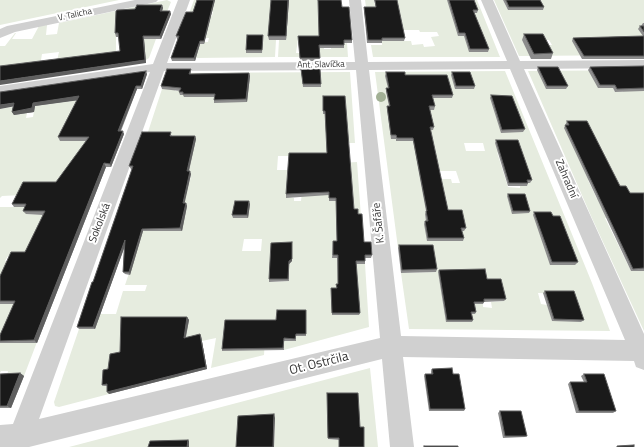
<!DOCTYPE html>
<meta charset="utf-8">
<style>
body{margin:0}
canvas{display:block;background:#fff}
</style>
<canvas width="644" height="447"></canvas>
<script>
const ctx = document.querySelector('canvas').getContext('2d');
ctx.lineJoin = 'round';
function paint(path, color) { ctx.fillStyle = color; ctx.fill(path, 'evenodd'); }
const toPath = rows => new Path2D(rows.map(r => 'M' + r).join(''));
function stroke(path, color, width, dash) { ctx.strokeStyle = color; ctx.lineWidth = width; ctx.lineCap = dash ? 'butt' : 'round'; ctx.setLineDash(dash || []); ctx.stroke(path); }
function write(font, color, halo, rows, align = 'center') {
  ctx.font = font + ' "Titillium Web",sans-serif'; ctx.lineWidth = 4; ctx.setLineDash([]); ctx.textBaseline = 'middle'; ctx.strokeStyle = halo; ctx.fillStyle = color; for (const [text, x, y, turn = 0] of rows) {
    ctx.save(); ctx.translate(x, y); ctx.rotate((+turn || 0) * Math.PI / 180); ctx.textAlign = isNaN(turn) ? turn : align; if (halo) ctx.strokeText(text, 0, 0); ctx.fillText(text, 0, 0); ctx.restore();
  }
}
paint(toPath([
 [0,0,119,0,0,25],
 [167,0,171,2,166,14,161,14,163,8,160,8,145,39,156,39,149,58,146,60,122,36,116,37,116,55,57,61,59,52,42,54,40,66,0,70,0,46,5,46,15,33,16,33,12,39,32,39,39,26,47,25,46,35,57,34,59,23],
 [194,0,199,0,193,16,212,16,213,12,210,11,215,0,272,0,287,4,289,4,288,0,318,0,319,16,324,49,331,49,331,48,347,43,348,57,318,57,313,39,298,39,296,53,304,53,304,57,278,57,279,40,276,40,275,57,196,58,199,42,208,42,209,38,205,38,187,19],
 [365,0,374,0,376,8,396,0,477,0,500,57,373,57,371,45,382,45,382,41,411,41,412,45,423,44,424,47,435,46,431,37,439,36,437,32,420,32,419,30,369,30],
 [494,0,503,0,508,10,527,10,537,0,644,0,644,55,519,56],
 [522,40,549,40,552,45,549,45,542,52,528,52],
 [644,70,644,196,609,218,605,218,631,271,644,271,644,331,591,216,528,71],
 [621,78,623,92,615,92,613,88,598,88],
 [588,180,621,199,597,199],
 [505,71,592,283,610,331,409,329,401,273,436,272,398,248,375,72],
 [464,143,483,143,485,151,466,151],
 [497,152,520,186,520,188,508,187],
 [437,171,456,171,460,183,452,183,451,179,439,179],
 [425,214,464,231,427,224],
 [538,293,572,294,552,321,547,305,541,304],
 [442,298,504,301,491,302,492,308,483,307,483,304,472,304,470,314],
 [350,72,355,143,348,143,326,126,327,157,341,163,357,162,361,217,336,217,337,244,333,244,332,258,337,258,338,264,365,264,369,327,284,350,284,341,295,341,296,336,306,336,277,324,265,339,264,355,211,368,216,338,202,341,201,336,179,347,181,376,168,380,166,352,109,386,109,394,59,407,55,406,54,402,79,329,95,329,98,319,84,314,116,314,123,291,145,291,147,285,125,285,140,241,110,241,190,181,191,174,188,174,170,141,172,135,147,135,162,89,175,89,175,91,179,91,180,89,168,73],
 [278,156,306,156,306,170,277,170],
 [303,181,301,201,294,201,294,198,286,197],
 [244,239,262,239,261,251,242,251],
 [292,247,289,264,289,281,270,282],
 [81,96,102,124,68,180,22,195,2,196,0,198,0,109,18,106,15,115,27,113,26,118,33,117,35,106,72,101],
 [0,207,38,207,26,214,47,215,45,255,8,256,5,261,11,261,0,294],
 [0,304,18,304,37,342,24,376,7,376,8,371,1,371,0,373],
 [370,368,378,447,364,447,363,429,328,439,339,440,339,447,274,447,275,418,238,447,189,447,189,441,151,447,69,447]
]), '#e6ecdf');
paint(toPath([
 [135,0,158,0,156,2,152,3,15,32,0,38,0,29,7,26,135,0],
 [178,0,190,0,167,63,355,62,349,0,361,0,368,62,507,61,481,0,493,0,520,61,644,60,644,68,524,69,644,334,644,370,636,367,634,361,403,357,414,447,390,447,382,359,29,447,0,447,0,425,13,424,150,72,0,94,0,86,153,64,178,0],
 [510,69,625,340,401,336,369,70,510,69],
 [356,70,380,338,39,419,164,71,356,70]
]), '#d0d0d0');
ctx.fillStyle = '#a2b095';
for (const [x, y] of [
 [381,97]
]) { ctx.beginPath(); ctx.arc(x, y, 5, 0, 2 * Math.PI); ctx.fill(); }
paint(toPath([
 [197,0,215,0,204,44,200,44,195,61,172,61,171,58,178,39,177,39,176,36,193,12],
 [289,0,286,40,269,40,268,36],
 [374,0,397,0,405,38,404,41,382,41,382,43,367,43,364,10,364,7,376,7],
 [447,0,474,0,478,10,477,13,474,13,489,49,488,52,469,52,464,36,458,36],
 [503,0,540,0,544,7,543,10,508,10],
 [162,5,163,8,162,11,170,11,171,14,161,39,144,39,146,63,120,51,119,37,116,37,115,33,135,9],
 [342,7,352,40,352,43,344,43,344,48,320,48,320,61,300,61,298,36,319,36],
 [643,23,644,23,644,59,582,59,572,41,573,38,643,36,638,29,640,26,641,26],
 [524,34,553,53,551,59,531,59,522,40],
 [263,38,262,53,246,53,246,50],
 [644,66,644,91,615,92,613,88,598,88,588,70,590,67],
 [538,67,568,86,566,89,546,89,537,70],
 [191,69,191,74,249,73,250,76,247,102,214,103,214,97,184,97,183,95,180,95,179,92,180,91,162,89,161,86],
 [301,69,320,69,321,87,303,87],
 [386,72,405,75,453,95,452,98,432,98,435,106,434,110,430,110,434,127,433,130,430,130,448,210,466,228,464,231,462,231,464,238,463,241,427,241,424,224,425,221,426,221,425,214,426,211,413,141,396,141,396,139,391,139,387,109,387,106,389,106,386,91,386,88,388,88,385,76],
 [452,72,475,86,474,89,455,89,451,75],
 [147,74,142,89,137,89,121,131,124,134,111,167,106,167,37,343,0,343,0,335,14,304,0,304,0,276,25,252,43,215,26,214,23,211,25,207,14,207,12,204,56,182,87,141,60,141,58,137,77,100,35,106,34,112,14,115,12,112,13,107],
 [491,95,525,129,523,132,501,133,490,98],
 [323,96,354,209,358,214,364,242,372,255,371,258,365,258,365,264,356,264,360,313,359,315,332,315,331,288,336,288,338,284,337,258,332,258,333,241,337,241,336,201,329,201,329,195,286,198,286,194,327,153,325,114,323,114],
 [567,121,620,186,630,193,644,193,644,271,631,271,564,128],
 [172,135,172,136,195,136,196,139,189,171,191,174,184,203,186,203,187,206,182,231,143,231,130,275,125,274,123,272,124,248,95,329,79,329,77,327,93,282,132,169,131,169,129,166],
 [496,140,532,180,530,183,528,183,527,186,508,186,495,143],
 [508,194,530,211,529,213,512,214,507,196],
 [250,204,248,218,233,218,232,215],
 [534,212,553,216,578,262,575,265,550,265,533,215],
 [292,245,292,261,289,264,289,281,269,282,269,279],
 [399,245,437,269,436,272,401,273,398,248],
 [439,270,487,279,506,299,504,301,484,302,483,304,474,304,476,312,475,314,472,314,473,320,472,322,446,322,438,272],
 [545,291,584,320,581,322,552,321,543,293],
 [306,310,306,336,296,336,296,341,284,341,284,350,222,351,222,349,276,320],
 [187,317,189,320,186,337,201,336,207,369,109,394,107,386,104,386,102,385,108,369,120,352],
 [432,369,453,374,465,409,464,411,429,411,424,376,425,374,431,374,431,371],
 [20,373,24,376,11,408,0,408,0,374],
 [584,374,616,411,613,413,576,413,568,384,570,382,584,382,581,376],
 [327,393,358,393,339,440,328,439],
 [500,411,527,436,525,437,503,438,498,413]
]), '#8c8c8c');
paint(toPath([
 [214,0,215,0,204,44,204,41],
 [288,0,289,0,286,40,286,36],
 [162,5,163,8,161,14,160,11],
 [170,11,171,14,161,39,160,36],
 [143,36,144,39,146,63,0,85,0,81,145,60],
 [200,41,200,44,195,61,194,58],
 [146,71,147,74,142,89,141,86],
 [249,73,250,76,247,102,246,99],
 [136,86,137,89,119,134,118,131],
 [79,96,80,100,35,106,34,112,14,115,12,112,33,103],
 [14,103,16,106,0,109,0,105],
 [123,131,124,134,111,167,110,164],
 [195,136,196,139,188,174,187,171],
 [104,163,106,167,37,343,34,340],
 [190,171,191,174,184,206,183,203],
 [249,201,250,204,248,218,247,215],
 [186,203,187,206,182,231,180,228],
 [142,229,143,231,130,275,129,272],
 [125,240,126,243,95,329,93,327],
 [292,245,292,261,289,264,289,281,289,261],
 [187,317,189,320,185,340,184,338],
 [200,334,201,336,207,369,109,394,107,392],
 [20,373,24,376,11,408,7,406],
 [274,414,275,418,274,447,273,447],
 [188,440,189,441,189,447,187,447]
]), '#5f5f5f');
const building = toPath([
 [197,0,214,0,204,41,200,41,194,58,171,58,179,36,176,36,186,12,193,12,197,0],
 [271,0,288,0,286,36,268,36,271,0],
 [318,0,341,0,342,7,349,7,352,40,344,40,344,45,319,45,320,58,300,58,298,36,319,36,318,0],
 [375,0,397,0,405,38,382,38,382,40,368,40,364,7,376,7,375,0],
 [449,0,474,0,478,10,473,10,489,49,470,49,465,33,459,33,449,0],
 [506,0,540,0,544,7,509,7,506,0],
 [137,5,162,5,160,11,170,11,160,36,143,36,145,60,0,81,0,66,120,51,118,33,115,33,116,11,117,10,135,9,137,5],
 [640,26,644,26,644,32,640,26],
 [524,34,543,34,553,53,534,54,524,34],
 [247,35,263,35,262,50,246,50,247,35],
 [644,36,644,56,584,56,573,38,644,36],
 [644,66,644,88,617,89,615,85,600,85,590,67,644,66],
 [538,67,558,67,568,86,547,86,538,67],
 [167,69,191,69,189,74,249,73,246,99,214,100,215,94,183,94,183,92,179,92,181,88,161,86,167,69],
 [301,69,320,69,321,84,303,84,301,69],
 [146,71,141,86,136,86,118,131,123,131,110,164,104,163,34,340,0,341,0,335,15,301,0,301,0,276,11,252,25,252,45,211,23,211,26,204,12,204,23,182,56,182,89,137,58,137,79,96,33,103,32,108,12,112,14,103,0,105,0,92,146,71],
 [386,72,405,72,405,75,447,75,453,95,432,95,435,106,429,106,434,127,430,127,448,210,462,210,466,228,461,228,464,238,428,238,425,221,428,221,426,211,427,211,413,138,397,138,396,135,391,135,387,106,390,106,386,88,389,88,386,72],
 [452,72,470,72,475,86,456,86,452,72],
 [491,95,512,96,525,129,502,130,491,95],
 [323,96,345,96,354,209,358,209,358,214,362,214,364,242,371,242,372,255,365,255,365,261,356,261,360,313,332,313,331,288,337,288,336,284,338,284,338,255,333,255,333,241,337,241,336,198,329,198,329,192,286,194,289,153,327,153,325,111,323,111,323,96],
 [567,121,587,121,620,186,626,186,630,193,644,193,644,268,633,269,565,125,569,125,567,121],
 [142,132,171,132,170,136,195,136,187,171,190,171,183,203,186,203,180,228,142,229,129,272,123,272,125,240,93,327,77,327,92,282,93,282,133,166,129,166,142,132],
 [496,140,518,140,532,180,527,180,528,183,509,183,496,140],
 [508,194,525,194,530,211,513,211,508,194],
 [235,201,249,201,247,215,232,215,235,201],
 [534,212,551,212,553,216,560,216,578,262,552,262,534,212],
 [292,242,292,259,289,261,288,279,269,279,271,243,292,242],
 [399,245,433,245,437,269,402,270,399,245],
 [485,269,487,279,501,279,506,299,484,299,484,302,474,302,476,312,471,312,473,320,447,320,439,270,485,269],
 [545,291,574,291,584,320,554,319,545,291],
 [277,310,306,310,306,334,296,334,295,339,284,338,283,348,222,349,225,320,276,320,277,310],
 [121,317,187,317,184,338,200,334,206,367,107,392,107,384,102,385,103,370,108,369,110,354,120,352,121,317],
 [452,368,453,374,459,374,465,409,430,409,425,374,433,374,432,369,452,368],
 [20,373,7,406,0,406,0,374,20,373],
 [584,374,604,374,616,411,579,411,570,382,587,382,584,374],
 [327,393,358,393,360,427,364,427,364,447,339,447,339,438,328,438,327,393],
 [500,411,521,411,527,436,505,436,500,411],
 [274,414,273,447,236,447,238,416,274,414],
 [188,440,187,447,148,447,150,441,188,440],
 [634,445,634,447,617,447,617,446,634,445],
 [424,446,458,446,458,447,424,447,424,446]
]);
paint(building, '#1a1a1a');
stroke(building, '#5f5f5f', 1);
write('9px', '#333', '#fff', [
 ["V. Talicha",75,15,-12],
 ["Ant. Slavíčka",321,65,-1]
]);
write('11px', '#333', '#fff', [
 ["Zahradní",566,179,67],
 ["Sokolská",100,223,-69],
 ["K. Šafáře",379,223,-96]
]);
write('13px', '#333', '#fff', [
 ["Ot. Ostrčila",319,364,-14]
]);
</script>
